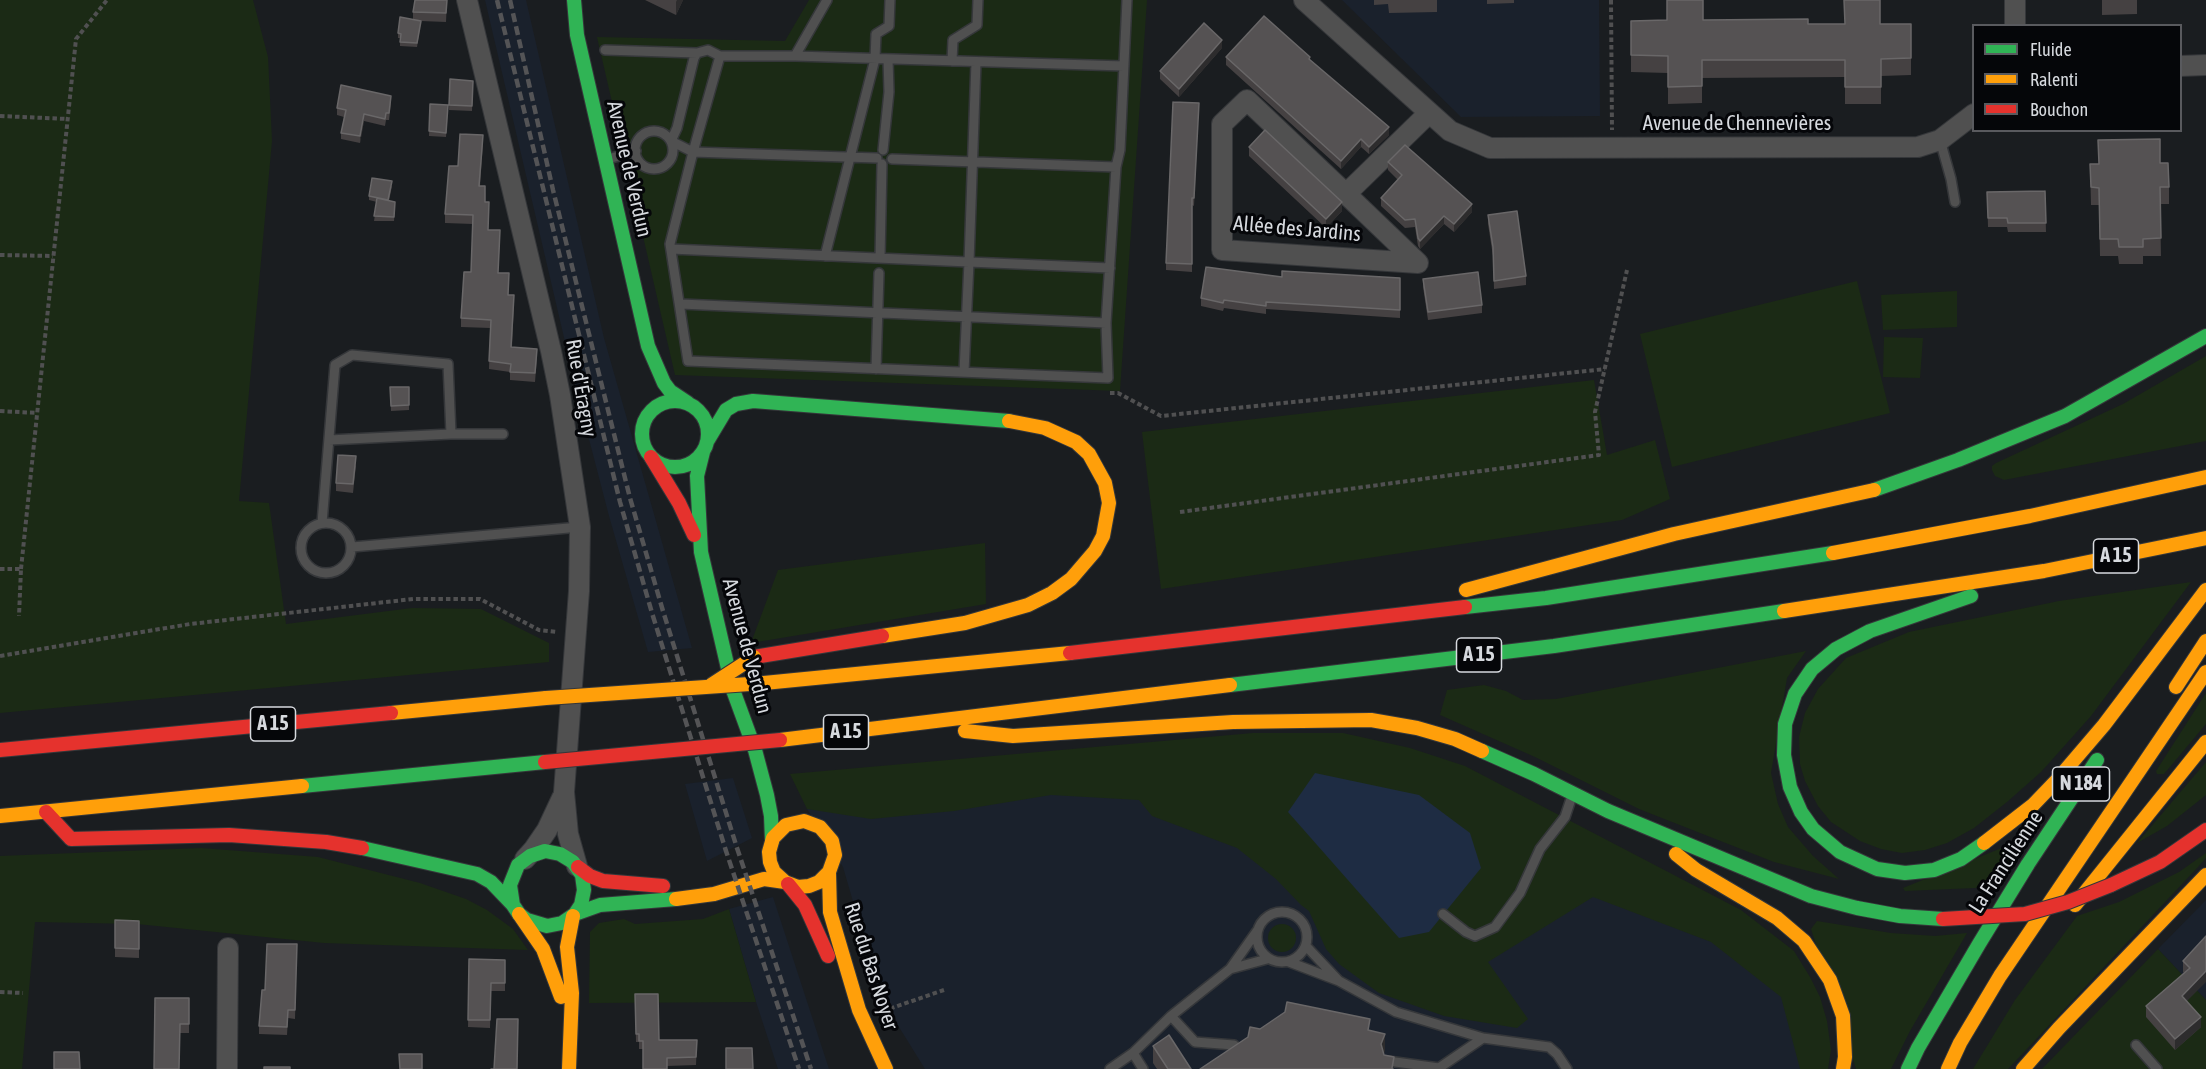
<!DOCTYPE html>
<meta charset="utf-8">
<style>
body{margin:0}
#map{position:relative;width:2206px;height:1069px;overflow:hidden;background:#1a1d20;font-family:"Asap Condensed",sans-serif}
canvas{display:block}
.legend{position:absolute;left:1972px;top:24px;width:210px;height:108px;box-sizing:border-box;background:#050609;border:2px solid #595a5e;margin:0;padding:8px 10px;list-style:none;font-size:18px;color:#d6d9de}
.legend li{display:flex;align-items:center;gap:12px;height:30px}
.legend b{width:30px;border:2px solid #595a5e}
</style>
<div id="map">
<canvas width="2206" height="1069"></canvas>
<ul class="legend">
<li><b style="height:8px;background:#30b455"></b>Fluide</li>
<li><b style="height:8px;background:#ff9f0a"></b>Ralenti</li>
<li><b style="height:8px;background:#e5322d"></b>Bouchon</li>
</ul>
</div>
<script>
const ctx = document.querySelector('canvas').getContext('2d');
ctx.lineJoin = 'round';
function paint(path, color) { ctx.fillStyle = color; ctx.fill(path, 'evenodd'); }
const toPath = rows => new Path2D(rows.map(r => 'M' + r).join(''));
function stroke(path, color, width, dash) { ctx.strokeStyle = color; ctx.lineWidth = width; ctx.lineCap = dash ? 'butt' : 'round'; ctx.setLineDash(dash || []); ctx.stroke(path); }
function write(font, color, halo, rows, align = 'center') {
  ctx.font = font + ' "Asap Condensed",sans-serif'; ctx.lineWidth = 6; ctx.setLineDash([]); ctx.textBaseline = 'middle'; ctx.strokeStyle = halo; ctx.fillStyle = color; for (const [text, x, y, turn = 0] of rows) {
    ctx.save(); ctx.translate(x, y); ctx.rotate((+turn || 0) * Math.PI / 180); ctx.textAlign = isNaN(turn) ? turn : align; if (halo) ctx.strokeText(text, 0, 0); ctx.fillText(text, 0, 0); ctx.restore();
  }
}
paint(toPath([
 [485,0,526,0,604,338,692,648,648,652,609,516,577,393],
 [1342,0,1599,0,1600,116,1461,117],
 [733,778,752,838,707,861,685,784],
 [1072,778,1580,885,1687,910,1812,1009,1814,1069,925,1069,881,998,843,867,807,809],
 [773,897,829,1069,778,1069,756,1002,729,909],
 [2206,900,2206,1000,2158,949]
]), '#1a212c');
paint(toPath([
 [0,0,253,0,268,57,272,141,239,501,269,503,286,624,412,608,481,609,549,643,549,662,0,713],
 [809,0,1147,0,1120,391,675,375,597,37,785,41],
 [1857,281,1890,413,1672,467,1640,334],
 [1957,291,1957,327,1883,330,1881,295],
 [1884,337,1923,338,1920,378,1883,377],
 [2206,356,2206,441,2004,480,1995,476,1992,470,1992,466,1996,463,2123,404],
 [1594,380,1607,455,1655,440,1670,499,1622,520,1161,589,1142,432],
 [985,543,986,604,751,643,778,570],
 [2191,582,2091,716,2041,772,2007,802,1974,828,1947,843,1925,850,1902,853,1881,849,1860,841,1831,822,1818,806,1805,781,1800,764,1799,737,1805,713,1818,689,1846,658,1909,632,2059,601],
 [1806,651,1787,678,1771,773,1778,804,1788,827,1813,856,1839,879,1774,862,1639,809,1535,757,1440,715,1447,690,1484,685,1506,691,1523,700,1556,699],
 [2206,693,2206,724,2164,774,2157,774,2156,771],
 [1253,733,1343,733,1410,748,1465,766,1741,910,1794,951,1810,977,1820,997,1827,1021,1831,1050,1828,1069,1800,1069,1781,997,1711,942,1593,897,1488,962,1528,1019,1517,1028,1444,1016,1379,993,1339,964,1326,949,1309,911,1301,905,1276,879,1237,848,1152,816,1139,800,1051,795,954,811,871,819,807,809,790,774],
 [2206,762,2206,795,2167,826,2137,843],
 [2009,845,2015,850,1998,887,1905,891,1903,888],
 [201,848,318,857,420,883,466,899,487,910,513,929,528,950,324,943,137,924,35,922,22,1069,0,1069,0,856],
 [2206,853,2206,858,2198,867,2008,1069,1973,1069,2015,1000,2077,916,2119,902,2179,872],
 [729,909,756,1002,589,1003,590,932,599,923,624,919,635,924,703,919],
 [1817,921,1891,933,1935,936,1967,933,1910,1031,1891,1069,1856,1069,1811,929],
 '1268 938a14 14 0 1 1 28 0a14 14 0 1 1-28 0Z',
 [2158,949,2206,1000,2206,1069,2042,1069]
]), '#1b2a15');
paint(toPath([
 [1315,773,1419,795,1470,833,1481,868,1429,932,1399,938,1288,812]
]), '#1e2c43');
const lane = toPath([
 [827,0,795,56,720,56,708,50,697,53,694,58,677,128,671,141,693,152,670,244,688,361,1108,378,1106,323,1116,167,1120,150,1127,0],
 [605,50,697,53],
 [720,56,693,152,877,158],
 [795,56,1124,66],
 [952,61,953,40,977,25,978,0],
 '635 150a19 19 0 1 1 38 0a19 19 0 1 1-38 0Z',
 [1940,140,1951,179,1955,202],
 [883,150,889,92,888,59],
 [608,159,636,151],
 [892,159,1116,167],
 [671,249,969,262,976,62],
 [825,256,875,59,876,34,889,26,890,0],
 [880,258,882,164],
 [681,304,1106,323],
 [876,369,879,273],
 [964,372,969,262,1110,268],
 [329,440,451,434,503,434],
 '301 548a25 25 0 1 1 50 0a25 25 0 1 1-50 0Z',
 [322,523,335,365,352,355,448,364,451,434],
 [352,547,580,527],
 '1257 937a25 25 0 1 1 50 0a25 25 0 1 1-50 0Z',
 [1443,914,1466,932,1475,936,1495,927,1520,893,1540,849,1565,817,1571,799],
 [1257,931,1230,969,1267,959],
 [1289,962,1339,981,1306,946],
 [1339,981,1396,1012,1483,1038,1549,1047,1557,1054,1567,1069],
 [1171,1016,1195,1042,1234,1045],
 [2136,1045,2157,1069],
 [1133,1053,1143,1069],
 [1388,1061,1439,1068,1483,1038],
 [1110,1069,1133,1053,1171,1016,1230,969]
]);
const street = toPath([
 [467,0,551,351,560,395,580,527,579,591,564,792,568,834,577,866],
 [1304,0,1450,131,1490,148,1918,147,1940,140,1974,114],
 [2015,26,2015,0],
 [2180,66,2206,65],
 [1346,194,1418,263,1222,250,1222,124,1247,100,1346,194,1429,113],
 [525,859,534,849,547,830,562,798],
 [227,1069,228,948]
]);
const fast = toPath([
 [574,0,577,35,648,346,664,383,670,391,688,403],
 '642 434a33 33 0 1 1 66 0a33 33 0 1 1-66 0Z',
 [708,440,726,410,736,404,753,401,1009,421],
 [703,452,697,476,701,552,733,690,755,750,767,795,771,816,772,841],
 [1874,490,1958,460,2065,416,2206,336],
 [1971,596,1870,631,1836,649,1812,669,1795,694,1785,724,1784,755,1790,787,1801,812,1813,829,1840,852,1877,869,1905,873,1934,870,1961,859,1984,843],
 [1465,607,1546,598,1833,553],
 [1230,685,1554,646,1784,611],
 [1482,751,1534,774,1608,811,1811,896,1857,908,1900,916,1943,919],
 [302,786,545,762],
 [362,848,477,874,491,882,513,905],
 [575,914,581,905,584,890,582,875,573,862,560,854,545,851,530,856,518,865,510,885,513,905,519,914,527,920,547,926,562,923,575,914,600,905,676,899],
 [1908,1069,1918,1048,1979,944,2028,864,2097,760]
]);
const slow = toPath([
 [1833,553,2030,516,2206,477],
 [1466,590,1674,534,1874,490],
 [1784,611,2044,571,2206,538],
 [882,636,965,623,1028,605,1052,593,1071,579,1095,551,1103,536,1109,503,1105,483,1089,454,1076,442,1045,428,1009,421],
 [764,683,1070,653],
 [2176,687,2206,641],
 [391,713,546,698],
 [965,731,1013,736,1233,722,1371,720,1417,728,1455,739,1482,751],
 [780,740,1230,685],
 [0,816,302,786],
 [1984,843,2033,805,2057,780,2104,725,2206,590],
 [1676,854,1696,870,1777,918,1804,941,1830,980,1843,1016,1845,1057,1843,1069],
 [829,872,819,882,809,886,798,887,785,882,774,872,770,862,769,852,773,838,786,825,804,821,820,827,832,841,835,855,829,872,830,912,859,1010,886,1069],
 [676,899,714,894,764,879,785,882],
 [2075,905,2206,742],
 [519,914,543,949,561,997],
 [569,1069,572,993,567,947,573,916],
 [1948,1069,1960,1043,2000,976,2206,672],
 [2023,1069,2059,1028,2206,875]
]);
const jam = toPath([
 [651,457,679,503,694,535],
 [1070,653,1465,607],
 [754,657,882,636],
 [0,750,391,713],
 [46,812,71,839,229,835,326,842,362,848],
 [578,867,590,876,603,881,663,886],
 [788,884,805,905,828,956],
 [2111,885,2160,862,2206,830]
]);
stroke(lane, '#35373a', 12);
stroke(street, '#35373a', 22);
stroke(fast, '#35373a', 16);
stroke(slow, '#35373a', 16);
stroke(jam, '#35373a', 16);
stroke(toPath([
 [1611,0,1612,130],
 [0,116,68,119],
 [0,255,53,256],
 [1110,393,1118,393,1161,416,1605,369],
 [0,411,37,413],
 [1180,512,1599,455,1595,412,1627,270],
 [0,569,21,569,19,616],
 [21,569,76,39,107,0],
 [0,656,190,624,413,599,480,599,539,630,557,632],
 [0,992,23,993],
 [883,1011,944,990]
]), '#505051', 4, [4.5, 3]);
stroke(lane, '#505050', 9);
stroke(street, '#505050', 20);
stroke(fast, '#30b455', 14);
stroke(slow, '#ff9f0a', 14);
stroke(jam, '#e5322d', 14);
stroke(toPath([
 [497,0,620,502,652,613,726,851,799,1069],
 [510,0,553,190,630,498,663,611,737,848,811,1069]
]), '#545456', 4.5, [9, 4.5]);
const slowBridge = toPath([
 [711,685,754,657],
 [546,698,764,683]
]);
const jamBridge = toPath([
 [545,762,780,740],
 [1943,919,2025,914,2068,902,2111,885]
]);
stroke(slowBridge, '#35373a', 16, []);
stroke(jamBridge, '#35373a', 16, []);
stroke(slowBridge, '#ff9f0a', 14);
stroke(jamBridge, '#e5322d', 14);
paint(toPath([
 [447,0,446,22,421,21,417,47,400,46,400,38,398,38,398,33,413,19,413,12],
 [645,0,683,0,676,15],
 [1374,0,1437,0,1437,12,1389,13,1388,4,1374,5],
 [1487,0,1514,0,1514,3,1487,4],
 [1662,0,1703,0,1703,20,1808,24,1911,24,1911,75,1881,76,1881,104,1845,104,1845,77,1702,78,1702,103,1668,104,1668,73,1631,72,1631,21,1667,20,1667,0],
 [2102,0,2137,0,2137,14,2102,15],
 [1222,48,1179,97,1160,79,1160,71],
 [1226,57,1310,60,1389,135,1369,154,1361,147,1341,169,1226,65],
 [450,79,473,81,472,111,449,110],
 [391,103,389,120,386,120,385,126,364,121,360,143,341,139,341,133,344,117,337,115,337,108],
 [1199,103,1194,206,1192,205,1192,272,1166,270,1166,263],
 [430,104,448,109,446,137,429,136],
 [2098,140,2160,163,2169,187,2169,204,2160,204,2161,256,2143,256,2143,264,2119,264,2118,256,2100,256,2099,205,2091,205,2090,164,2099,164],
 [483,143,480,186,485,202,488,230,500,239,498,273,508,295,514,303,512,347,537,357,535,382,510,380,510,372,489,369,490,328,461,327,461,318,471,272,473,224,445,223,445,214,458,166],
 [1249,147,1342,211,1326,228,1249,156],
 [1388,162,1472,212,1454,232,1444,224,1420,249,1418,246,1415,227,1405,228,1381,206,1381,198,1398,180,1388,170],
 [392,186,389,201,395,206,394,221,374,221,377,202,369,200,369,196],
 [2045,191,2046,232,2008,232,2007,227,1988,227,1987,192],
 [1488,215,1526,276,1526,285,1494,289,1493,256,1488,224],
 [1282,277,1400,278,1400,318,1266,309,1266,314,1224,308,1223,311,1201,306,1201,298],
 [1423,279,1482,305,1482,313,1428,320,1423,287],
 [390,387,409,387,409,410,391,411],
 [356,465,353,493,336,491,336,483],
 [115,920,139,921,139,958,115,957],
 [2206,936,2187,1001,2201,1027,2175,1050,2146,1017,2146,1006,2184,973,2183,972,2183,961],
 [297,944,295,1019,288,1018,287,1035,259,1034,259,1026,265,990],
 [469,959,505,960,505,991,491,991,490,1028,468,1027],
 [635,994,659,1040,697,1040,696,1065,667,1066,643,1049,639,1049,639,1042,636,1042],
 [189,998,189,1033,180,1033,154,1069],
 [1153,1046,1191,1069,1157,1069,1153,1063]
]), '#454142');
paint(toPath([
 [677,0,683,0,676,15,676,2],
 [1222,40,1222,48,1179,97,1179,89],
 [364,114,364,121,360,143,360,136],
 [1389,127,1389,135,1369,154,1369,147],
 [1361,139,1361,147,1341,169,1341,161],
 [1342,202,1342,211,1326,228,1326,219],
 [1472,204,1472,212,1454,232,1454,224],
 [1444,216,1444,224,1420,249,1420,241],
 [2206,971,2206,982,2182,1006,2182,996],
 [2201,1017,2201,1027,2175,1050,2175,1039],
 [1385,1034,1385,1051,1381,1061,1381,1044]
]), '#2d2c2d');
const building = toPath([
 [415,0,447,0,446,13,413,12,415,0],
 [1667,0,1703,0,1703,20,1808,19,1808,24,1845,24,1844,0,1880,0,1880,24,1911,24,1911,58,1881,59,1881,87,1845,87,1845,60,1702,60,1702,86,1668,87,1668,56,1631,55,1631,21,1667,20,1667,0],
 [1264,16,1310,57,1309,59,1389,127,1369,147,1361,139,1341,161,1226,57,1264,16],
 [400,17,421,21,417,43,400,42,401,34,398,33,400,17],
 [1204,23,1222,40,1179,89,1160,71,1204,23],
 [450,79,473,81,472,106,449,105,450,79],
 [341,85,391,96,389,113,386,113,385,119,364,114,360,136,341,133,346,110,337,108,341,85],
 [1173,102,1199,103,1194,198,1192,198,1192,264,1166,263,1173,102],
 [430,104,448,105,446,133,429,131,430,104],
 [1265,130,1342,202,1326,219,1249,147,1265,130],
 [460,134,483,135,479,186,485,186,485,202,489,202,488,230,500,230,498,273,509,273,508,295,514,295,511,347,537,349,535,373,510,372,511,364,489,361,491,320,461,318,464,272,471,272,473,215,445,214,449,166,458,166,460,134],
 [2160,139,2160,163,2168,163,2169,187,2160,187,2161,238,2143,239,2143,247,2119,247,2118,239,2100,239,2099,188,2091,187,2090,164,2099,164,2098,140,2160,139],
 [1405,145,1472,204,1454,224,1444,216,1420,241,1418,238,1415,219,1405,220,1381,198,1402,175,1388,162,1405,145],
 [372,178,392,181,388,200,369,196,372,178],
 [2045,191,2046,223,2008,223,2007,218,1988,218,1987,192,2045,191],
 [377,198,395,202,394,217,374,216,377,198],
 [1517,211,1526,276,1494,281,1493,247,1488,215,1517,211],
 [1206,267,1282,277,1282,271,1400,278,1400,310,1266,302,1266,306,1224,300,1223,303,1201,298,1206,267],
 [1478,272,1482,305,1428,312,1423,279,1478,272],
 [390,387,409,387,409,405,391,406,390,387],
 [338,455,356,456,353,484,336,483,338,455],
 [115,920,139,921,139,949,115,948,115,920],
 [2206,936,2206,971,2182,996,2201,1017,2175,1039,2146,1006,2190,968,2183,961,2206,936],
 [267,944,297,944,295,1010,288,1010,287,1027,259,1026,262,990,265,990,267,944],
 [469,959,505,960,505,983,491,983,490,1020,468,1020,469,959],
 [635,994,658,994,659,1040,697,1040,696,1057,667,1058,667,1069,643,1069,643,1041,639,1041,639,1034,636,1034,635,994],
 [155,998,189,998,189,1024,180,1024,179,1069,154,1069,155,998],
 [1287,1002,1370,1019,1368,1030,1385,1034,1381,1044,1384,1055,1394,1057,1392,1068,1393,1069,1200,1069,1248,1037,1250,1027,1260,1029,1285,1012,1287,1002],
 [497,1019,518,1019,517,1069,491,1069,494,1069,497,1019],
 [1169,1035,1191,1069,1168,1069,1153,1046,1169,1035],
 [726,1048,752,1048,753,1069,726,1069,726,1048],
 [54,1052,79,1052,80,1069,54,1069,54,1052],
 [399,1054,422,1054,422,1069,400,1069,399,1054],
 [264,1067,290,1067,290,1069,264,1069,264,1067]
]);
paint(building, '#555253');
stroke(building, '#696768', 1.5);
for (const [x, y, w] of [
 [2116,556,45],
 [1479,655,45],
 [273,724,45],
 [846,732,45],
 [2081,784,57]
]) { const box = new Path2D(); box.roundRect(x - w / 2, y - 17, w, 34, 4.5); ctx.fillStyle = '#050609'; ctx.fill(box); stroke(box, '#d6d9de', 1.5); }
write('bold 20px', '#d6d9de', null, [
 ["A 15",2116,556],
 ["A 15",1479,655],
 ["A 15",273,724],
 ["A 15",846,732],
 ["N 184",2081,784]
]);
write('21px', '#d6d9de', '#050609', [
 ["Avenue de Chennevières",1737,123],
 ["Avenue de Verdun",629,169,77],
 ["Allée des Jardins",1297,229,5],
 ["Rue d'Éragny",581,388,80],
 ["Avenue de Verdun",747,646,75],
 ["La Francilienne",2006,862,-57],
 ["Rue du Bas Noyer",871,966,72]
]);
</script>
